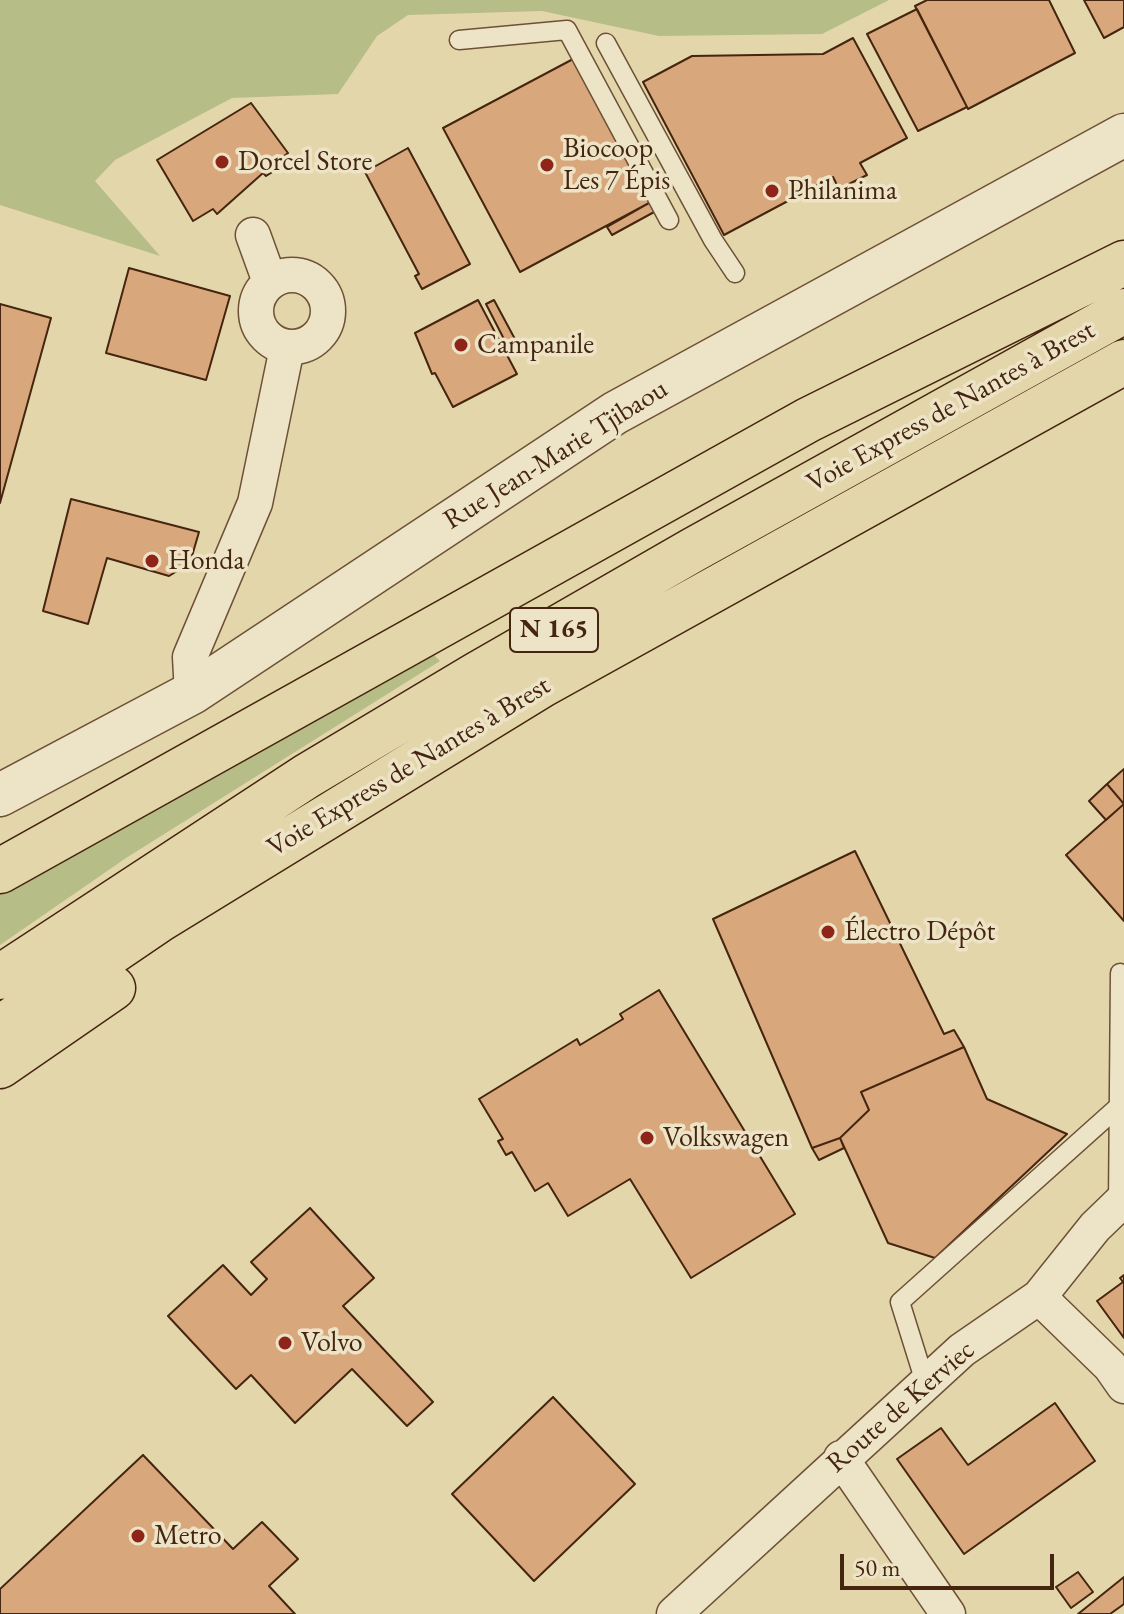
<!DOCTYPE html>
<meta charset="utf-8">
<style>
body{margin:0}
#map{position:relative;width:1124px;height:1614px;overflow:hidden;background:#e4d6ab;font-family:"EB Garamond",serif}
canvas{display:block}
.scale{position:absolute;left:840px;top:1554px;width:214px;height:36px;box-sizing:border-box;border:4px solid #45250f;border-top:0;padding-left:10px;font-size:24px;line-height:28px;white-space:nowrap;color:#45250f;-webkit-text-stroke:6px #ede4c8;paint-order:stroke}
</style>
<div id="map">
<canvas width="1124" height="1614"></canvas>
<div class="scale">50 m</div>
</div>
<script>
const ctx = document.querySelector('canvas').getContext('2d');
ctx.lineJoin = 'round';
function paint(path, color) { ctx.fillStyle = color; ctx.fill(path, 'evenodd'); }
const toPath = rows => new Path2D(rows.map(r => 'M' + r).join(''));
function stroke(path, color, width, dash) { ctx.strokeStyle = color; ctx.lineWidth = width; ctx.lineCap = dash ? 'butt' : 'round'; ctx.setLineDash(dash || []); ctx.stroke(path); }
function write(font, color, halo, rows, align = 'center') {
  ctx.font = font + ' "EB Garamond",serif'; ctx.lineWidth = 7; ctx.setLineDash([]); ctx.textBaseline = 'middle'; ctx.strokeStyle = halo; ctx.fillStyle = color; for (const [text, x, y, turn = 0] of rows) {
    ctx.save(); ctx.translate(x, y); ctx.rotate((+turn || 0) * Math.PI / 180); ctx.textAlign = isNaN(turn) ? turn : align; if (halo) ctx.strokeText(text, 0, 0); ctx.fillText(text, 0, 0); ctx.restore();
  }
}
paint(toPath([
 [0,0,889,0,822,34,659,36,542,11,408,15,377,36,338,94,232,98,115,160,95,181,160,256,0,205],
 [428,649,440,661,126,858,0,945,0,890]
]), '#b6bd87');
const building = toPath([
 [927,0,1049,0,1075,53,968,109,915,6,927,0],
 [1084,0,1124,0,1124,27,1104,38,1084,0],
 [917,9,967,107,918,131,867,34,917,9],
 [853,38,907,138,860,163,867,175,839,189,833,177,724,235,643,82,692,56,823,54,853,38],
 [575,58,651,202,520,272,443,128,575,58],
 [251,103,288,153,283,157,287,163,266,176,263,173,217,214,213,209,193,221,157,160,251,103],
 [408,148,470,264,422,289,415,276,419,274,365,172,408,148],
 [651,202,656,211,612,235,607,227,651,202],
 [129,268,230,296,206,380,106,353,129,268],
 [478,300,517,374,453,407,435,373,432,374,415,333,478,300],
 [494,300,516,341,507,345,486,304,494,300],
 [0,304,51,318,0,503,0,304],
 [71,499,199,532,190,563,169,576,107,558,88,624,43,611,71,499],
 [1124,769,1124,921,1066,855,1124,804,1107,784,1124,769],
 [1107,784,1124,804,1106,820,1089,801,1107,784],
 [855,851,944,1034,954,1030,964,1047,861,1092,869,1110,840,1138,812,1148,713,919,855,851],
 [659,990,795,1214,691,1278,630,1179,568,1216,548,1183,535,1191,512,1152,506,1155,498,1141,503,1139,479,1099,577,1039,580,1045,623,1019,620,1014,659,990],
 [964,1047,987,1099,1067,1134,935,1258,888,1243,840,1138,869,1110,861,1092,964,1047],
 [840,1138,844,1148,819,1160,812,1148,840,1138],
 [310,1208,374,1278,343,1306,433,1402,407,1426,352,1369,295,1423,251,1375,236,1389,168,1316,223,1265,251,1295,267,1279,251,1262,310,1208],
 [1124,1275,1124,1338,1097,1301,1123,1282,1120,1278,1124,1275],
 [553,1397,635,1484,534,1581,452,1494,553,1397],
 [1055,1403,1095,1461,964,1554,897,1459,941,1428,968,1465,1055,1403],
 [143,1455,233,1549,262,1522,298,1559,269,1586,295,1614,0,1614,0,1589,143,1455],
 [1078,1572,1093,1592,1071,1608,1056,1587,1078,1572],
 [1124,1577,1124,1604,1110,1614,1078,1614,1124,1577]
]);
paint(building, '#d8a87c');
stroke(building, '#45250f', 2);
const service = toPath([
 [459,40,567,30,669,220],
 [606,43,713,240,735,273],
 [1118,1205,1120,973],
 [925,1382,900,1302,1119,1106]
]);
const minor = toPath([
 [253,235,270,282],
 '256 311a36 36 0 1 1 72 0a36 36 0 1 1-72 0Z',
 [192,693,190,657,255,503,287,348],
 [1039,1297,1110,1366,1124,1386],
 [841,1458,948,1614],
 [674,1614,962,1350,1039,1297,1095,1227,1124,1199]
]);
const tertiary = toPath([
 [0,795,192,693,615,413,1124,135]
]);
const trunk = toPath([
 [0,871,808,420,1124,263],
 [0,977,307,776,476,675,693,550,1124,311],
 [0,1028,159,920,542,685,1124,362],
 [0,1066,113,988]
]);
stroke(service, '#6d5136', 21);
stroke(minor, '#6d5136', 37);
stroke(tertiary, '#6d5136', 45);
stroke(trunk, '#45250f', 47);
stroke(service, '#ede4c8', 18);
stroke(minor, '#ede4c8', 34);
stroke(tertiary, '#ede4c8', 42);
stroke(trunk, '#e4d6ab', 44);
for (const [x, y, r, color] of [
 [222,162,8,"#8f2418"],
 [547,165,8,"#8f2418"],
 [772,191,8,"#8f2418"],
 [461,345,8,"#8f2418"],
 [152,561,8,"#8f2418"],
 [828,932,8,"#8f2418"],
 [647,1138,8,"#8f2418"],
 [285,1343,8,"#8f2418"],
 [138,1536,8,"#8f2418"]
]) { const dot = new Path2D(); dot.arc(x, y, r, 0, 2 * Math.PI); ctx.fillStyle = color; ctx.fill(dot); stroke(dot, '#ede4c8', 3); }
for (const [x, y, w] of [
 [554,630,88]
]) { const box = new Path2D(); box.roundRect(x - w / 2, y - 22, w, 44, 6); ctx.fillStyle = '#ede4c8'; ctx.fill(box); stroke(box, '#45250f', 2); }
write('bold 26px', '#45250f', null, [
 ["N 165",554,630]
]);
write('28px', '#45250f', '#ede4c8', [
 ["Biocoop",563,149],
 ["Les 7 Épis",563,181],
 ["Dorcel Store",238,162],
 ["Philanima",788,191],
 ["Campanile",477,345],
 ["Honda",168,561],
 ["Électro Dépôt",844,932],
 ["Volkswagen",663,1138],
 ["Volvo",301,1343],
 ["Metro",154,1536]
], 'left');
write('28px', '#45250f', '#ede4c8', [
 ["Voie Express de Nantes à Brest",951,407,-29],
 ["Rue Jean-Marie Tjibaou",556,455,-32],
 ["Voie Express de Nantes à Brest",409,767,-31],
 ["Route de Kerviec",901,1407,-41]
]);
</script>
